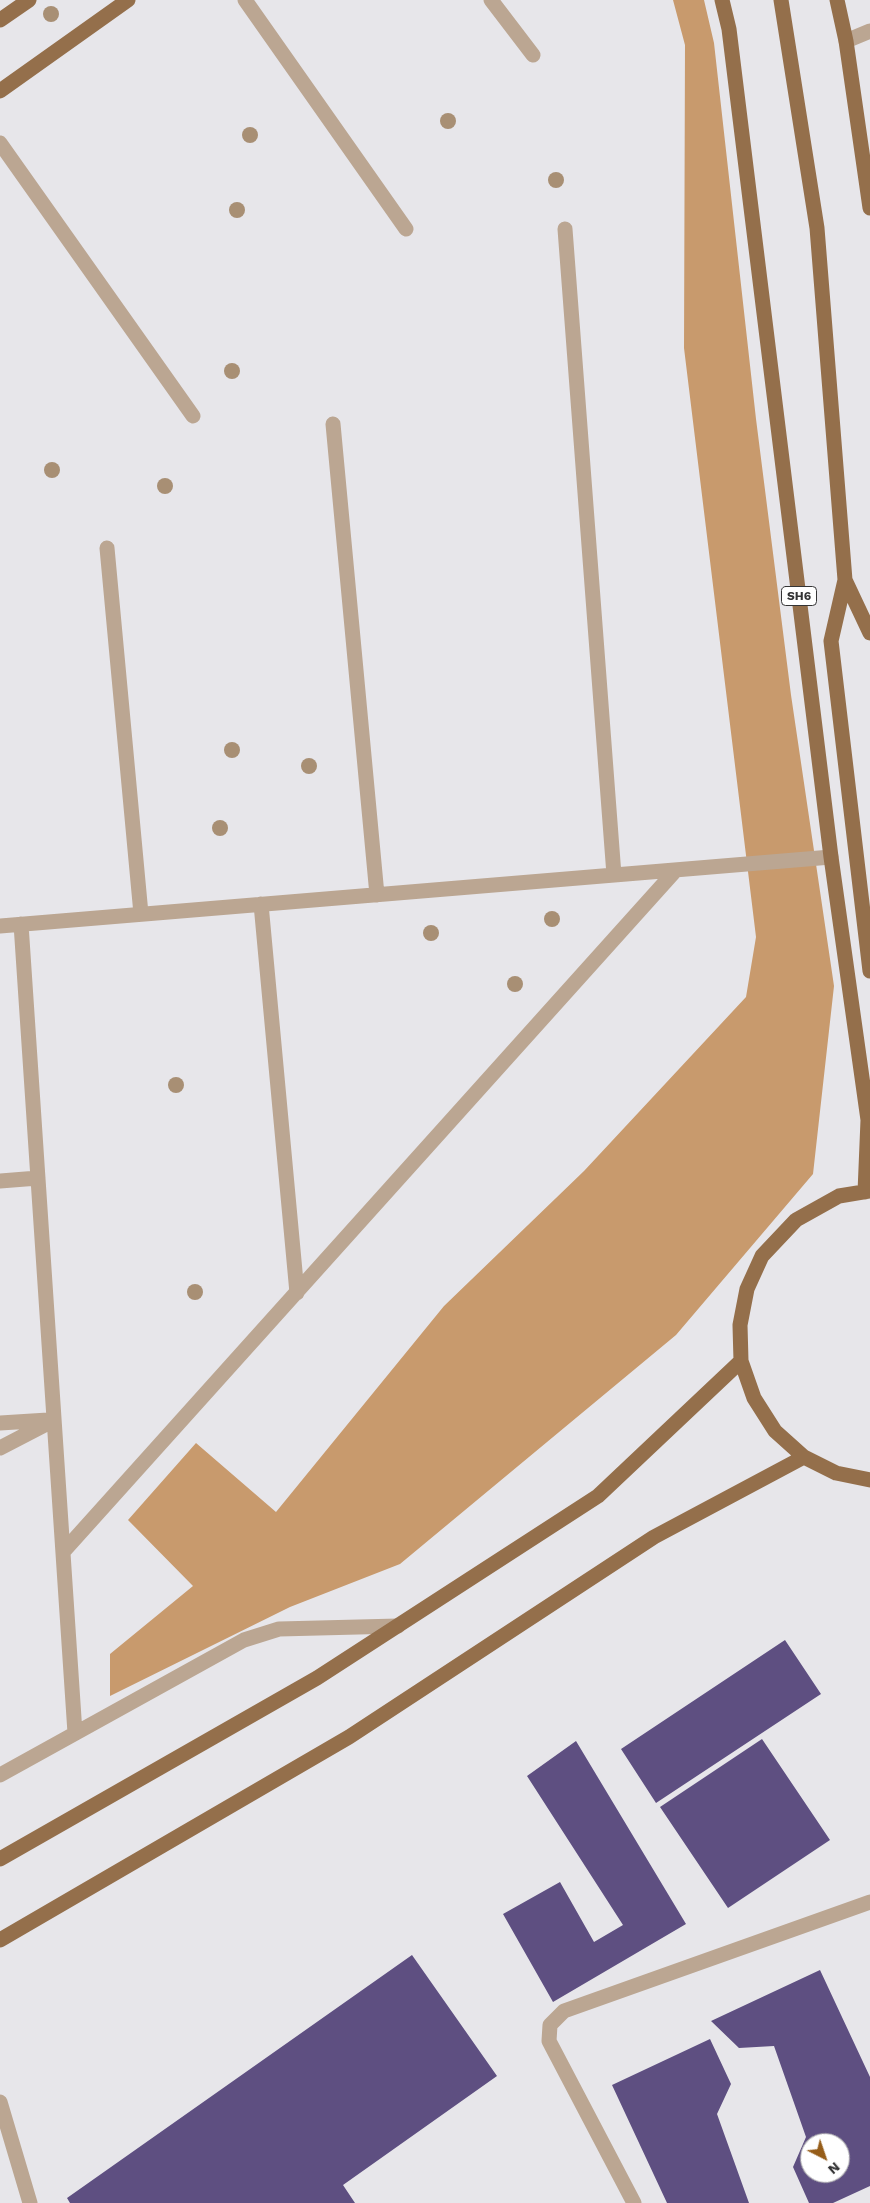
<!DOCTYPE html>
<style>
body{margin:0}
#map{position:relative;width:870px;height:2203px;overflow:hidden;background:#e7e6ea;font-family:"Work Sans",sans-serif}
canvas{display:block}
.north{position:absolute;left:800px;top:2133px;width:50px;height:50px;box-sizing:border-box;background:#fff;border:1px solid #aeaeae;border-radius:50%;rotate:139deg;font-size:14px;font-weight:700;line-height:20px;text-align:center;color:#343435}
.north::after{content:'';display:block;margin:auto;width:18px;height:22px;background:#965d19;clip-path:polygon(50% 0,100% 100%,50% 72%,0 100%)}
</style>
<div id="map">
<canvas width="870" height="2203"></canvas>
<div class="north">N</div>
</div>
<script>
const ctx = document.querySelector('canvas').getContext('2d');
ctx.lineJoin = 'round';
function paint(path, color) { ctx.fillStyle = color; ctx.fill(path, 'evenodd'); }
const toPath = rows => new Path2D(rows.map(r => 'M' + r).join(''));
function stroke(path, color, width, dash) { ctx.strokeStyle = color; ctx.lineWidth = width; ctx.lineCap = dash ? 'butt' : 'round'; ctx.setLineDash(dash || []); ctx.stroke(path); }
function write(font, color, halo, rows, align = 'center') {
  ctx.font = font + ' "Work Sans",sans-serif'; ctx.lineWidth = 5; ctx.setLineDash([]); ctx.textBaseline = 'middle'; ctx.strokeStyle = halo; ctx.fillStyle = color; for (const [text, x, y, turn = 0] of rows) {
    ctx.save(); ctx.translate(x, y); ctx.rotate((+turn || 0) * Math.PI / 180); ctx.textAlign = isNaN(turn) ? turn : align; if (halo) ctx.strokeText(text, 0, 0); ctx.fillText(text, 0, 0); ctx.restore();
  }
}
paint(toPath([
 [673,0,704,0,714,43,756,419,791,695,834,986,813,1174,676,1335,400,1564,290,1607,110,1696,110,1654,193,1586,128,1520,196,1443,276,1512,444,1306,584,1171,746,997,756,937,684,348,685,45]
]), '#c89a6d');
paint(toPath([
 [785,1640,821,1694,656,1803,621,1749],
 [762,1739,830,1840,728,1908,660,1807],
 [576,1741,686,1924,553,2002,503,1914,560,1882,594,1942,623,1925,527,1776],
 [412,1955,497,2076,343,2185,355,2203,70,2203,67,2198],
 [820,1970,870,2077,870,2186,833,2203,809,2203,793,2167,806,2137,774,2046,739,2048,711,2021],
 [810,2143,840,2143,840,2173,810,2173],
 [710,2039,731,2084,717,2114,749,2203,667,2203,612,2085]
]), '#5e4f81');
stroke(toPath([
 [245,0,406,229],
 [491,0,533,55],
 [846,41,870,31],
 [0,143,193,416],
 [565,229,614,875],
 [333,424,377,895],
 [107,548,141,914],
 [261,904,297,1293],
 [21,924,75,1733],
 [0,926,831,857],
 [0,1181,38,1178],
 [0,1423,48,1420],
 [0,1448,54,1420],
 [63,1552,676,870],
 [0,1775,244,1640,279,1629,398,1626],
 [0,2102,30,2203],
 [634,2203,549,2041,550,2025,564,2011,870,1902]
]), '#bba692', 15);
stroke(toPath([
 [722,0,729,29,831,857,868,1120,865,1192],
 [781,0,817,228,845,580,831,641,870,971],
 [837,0,846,41,870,208],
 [0,20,29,0],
 [0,91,128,0],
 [845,580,870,633],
 [870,1191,839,1196,796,1220,762,1256,747,1289,740,1325,741,1361,754,1398,775,1431,804,1457,836,1473,870,1480],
 [0,1859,317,1678,598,1496,741,1361],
 [0,1940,349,1737,654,1537,804,1457]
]), '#946f4b', 15);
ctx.fillStyle = '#a88f74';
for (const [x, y] of [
 [51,14],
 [448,121],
 [250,135],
 [556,180],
 [237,210],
 [232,371],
 [52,470],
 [165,486],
 [232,750],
 [309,766],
 [220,828],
 [552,919],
 [431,933],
 [515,984],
 [176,1085],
 [195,1292]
]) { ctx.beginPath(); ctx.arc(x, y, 8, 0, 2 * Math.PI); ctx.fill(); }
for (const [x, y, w] of [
 [799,596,35]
]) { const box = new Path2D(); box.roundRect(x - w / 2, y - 9.5, w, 19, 4); ctx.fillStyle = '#fff'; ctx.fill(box); stroke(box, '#343435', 1); }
write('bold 12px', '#343435', null, [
 ["SH6",799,596]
]);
</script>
